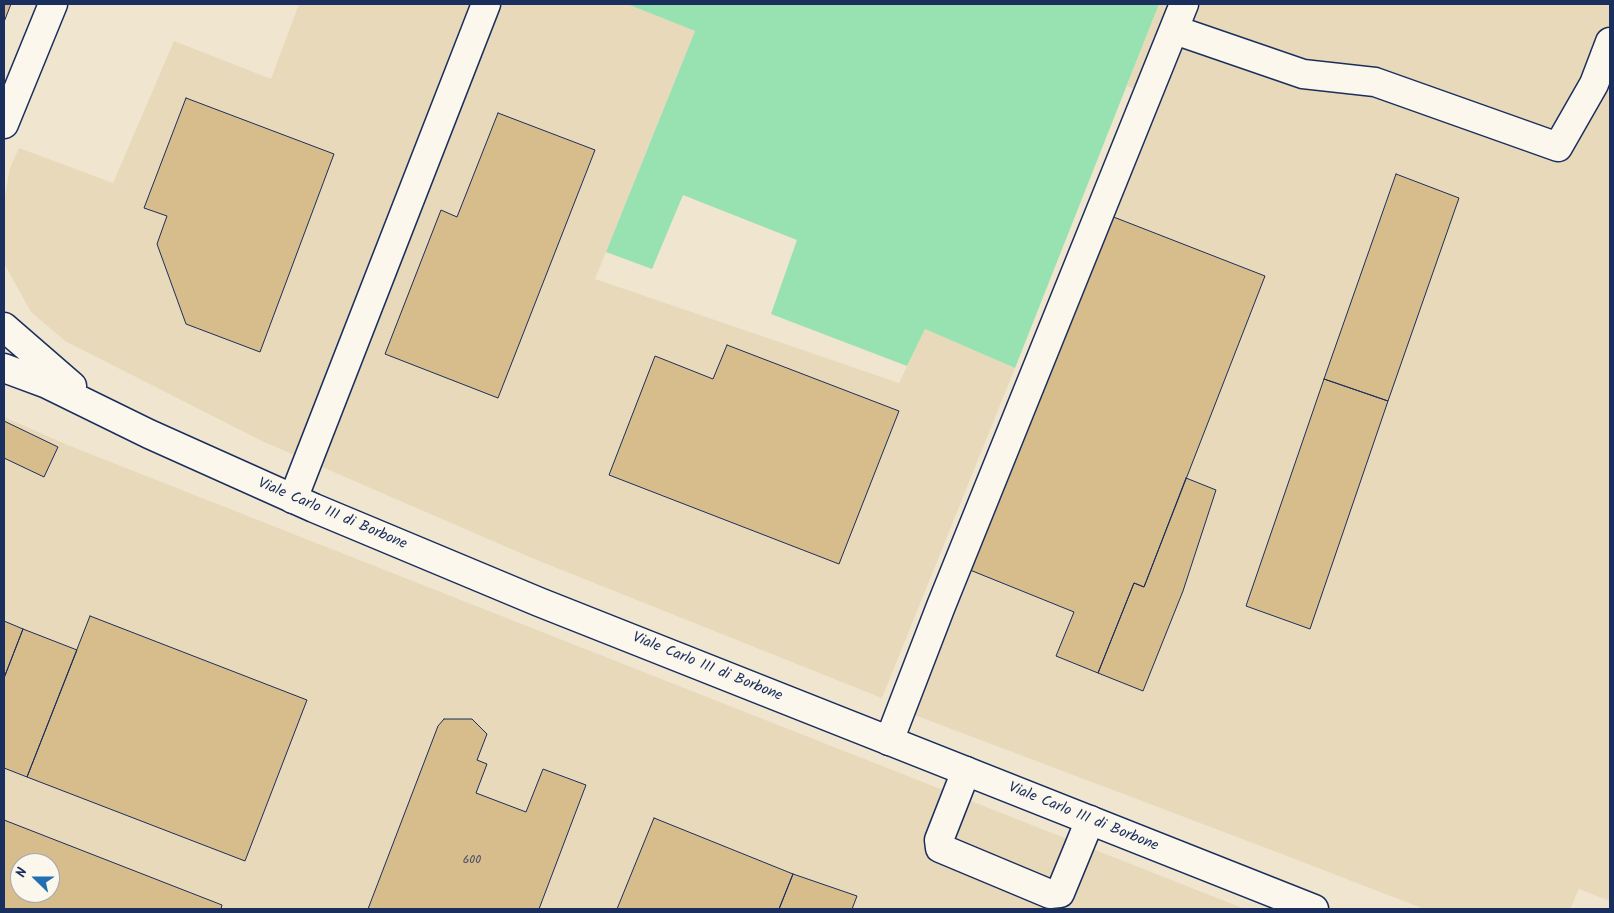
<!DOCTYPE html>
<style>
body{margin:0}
#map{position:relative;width:1614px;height:913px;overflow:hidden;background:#f0e5cf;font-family:Kalam,sans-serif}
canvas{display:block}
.frame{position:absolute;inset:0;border:5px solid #1b2f5e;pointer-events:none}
.north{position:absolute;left:10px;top:853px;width:50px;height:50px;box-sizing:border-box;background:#fbf7ec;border:1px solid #a1a7b3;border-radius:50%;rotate:292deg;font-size:14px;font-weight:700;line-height:20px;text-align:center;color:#1b2f5e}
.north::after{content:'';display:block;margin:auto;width:18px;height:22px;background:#1f6fb2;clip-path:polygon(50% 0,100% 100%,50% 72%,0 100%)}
</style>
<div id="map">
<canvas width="1614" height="913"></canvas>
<div class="frame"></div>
<div class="north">N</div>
</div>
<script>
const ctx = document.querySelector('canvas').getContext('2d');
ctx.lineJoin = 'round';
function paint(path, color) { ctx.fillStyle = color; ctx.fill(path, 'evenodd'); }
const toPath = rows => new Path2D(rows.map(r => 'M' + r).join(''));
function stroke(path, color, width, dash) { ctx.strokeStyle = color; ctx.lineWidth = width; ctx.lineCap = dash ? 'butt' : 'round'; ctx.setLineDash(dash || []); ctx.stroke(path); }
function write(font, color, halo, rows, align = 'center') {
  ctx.font = font + ' Kalam,sans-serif'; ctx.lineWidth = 4; ctx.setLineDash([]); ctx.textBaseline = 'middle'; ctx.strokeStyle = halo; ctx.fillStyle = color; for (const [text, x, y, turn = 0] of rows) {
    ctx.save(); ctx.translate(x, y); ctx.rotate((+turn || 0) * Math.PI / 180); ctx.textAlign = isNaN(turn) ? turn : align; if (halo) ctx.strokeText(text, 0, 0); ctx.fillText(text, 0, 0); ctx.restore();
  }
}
paint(toPath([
 [299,4,627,4,695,31,595,279,899,383,925,329,1015,368,882,698,532,558,262,441,65,341,31,312,5,265,4,202,10,168,19,148,113,183,174,41,271,79],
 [1159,4,1610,4,1610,901,1579,889,1570,909,1424,909,1282,854,912,714,1111,216,1161,100,1127,86],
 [4,417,70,446,1245,909,4,909],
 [20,863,50,863,50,893,20,893]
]), '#e8d9bb');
paint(toPath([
 [627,4,1159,4,1015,368,925,329,907,366,771,314,797,240,683,195,652,269,606,252,695,31]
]), '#98e1b1');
const building = toPath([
 [4,4,11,4,4,22,4,4],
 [186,98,334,154,260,352,186,324,157,244,167,216,144,208,186,98],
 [498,113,595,150,498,398,385,354,441,210,457,217,498,113],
 [1396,174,1459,198,1388,401,1324,379,1396,174],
 [1111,216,1265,276,1144,587,1134,583,1098,673,1056,656,1074,612,970,570,1111,216],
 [727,345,899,411,839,564,609,475,655,356,713,379,727,345],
 [1324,379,1388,401,1310,629,1246,606,1324,379],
 [4,421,58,447,44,477,4,458,4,421],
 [1186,478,1216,490,1183,591,1143,691,1098,673,1134,583,1144,587,1186,478],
 [90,616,307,700,245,861,27,777,90,616],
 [4,621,23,629,4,678,4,621],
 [23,629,77,650,27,777,4,768,4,678,23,629],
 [444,719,472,719,487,734,477,760,487,764,476,793,526,812,543,769,586,785,539,909,368,909,438,726,444,719],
 [654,818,793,874,779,909,617,909,654,818],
 [4,820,222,905,221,909,4,909,4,820],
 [20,863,50,863,50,893,20,893,20,863],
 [793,874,857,896,852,909,779,909,793,874]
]);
paint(building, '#d7bc8c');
stroke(building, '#1b2f5e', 1);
const minor = toPath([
 [1175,30,1303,74,1375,82,1558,147,1594,84,1610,42],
 [4,124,53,4],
 [293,499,486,4],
 [889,741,941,606,1184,4],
 [966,771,939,840,940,848,1050,894,1060,893,1090,820]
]);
const major = toPath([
 [4,327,72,386],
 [4,368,47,384,149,434,314,508,539,602,1314,909]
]);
stroke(minor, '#1b2f5e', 31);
stroke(major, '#1b2f5e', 31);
stroke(minor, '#fbf7ec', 28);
stroke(major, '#fbf7ec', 28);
write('12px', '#4a526a', null, [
 ["600",472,861]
]);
write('15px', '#1b2f5e', '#fbf7ec', [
 ["Viale Carlo III di Borbone",332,515,23],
 ["Viale Carlo III di Borbone",707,668,22],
 ["Viale Carlo III di Borbone",1083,818,22]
]);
</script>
